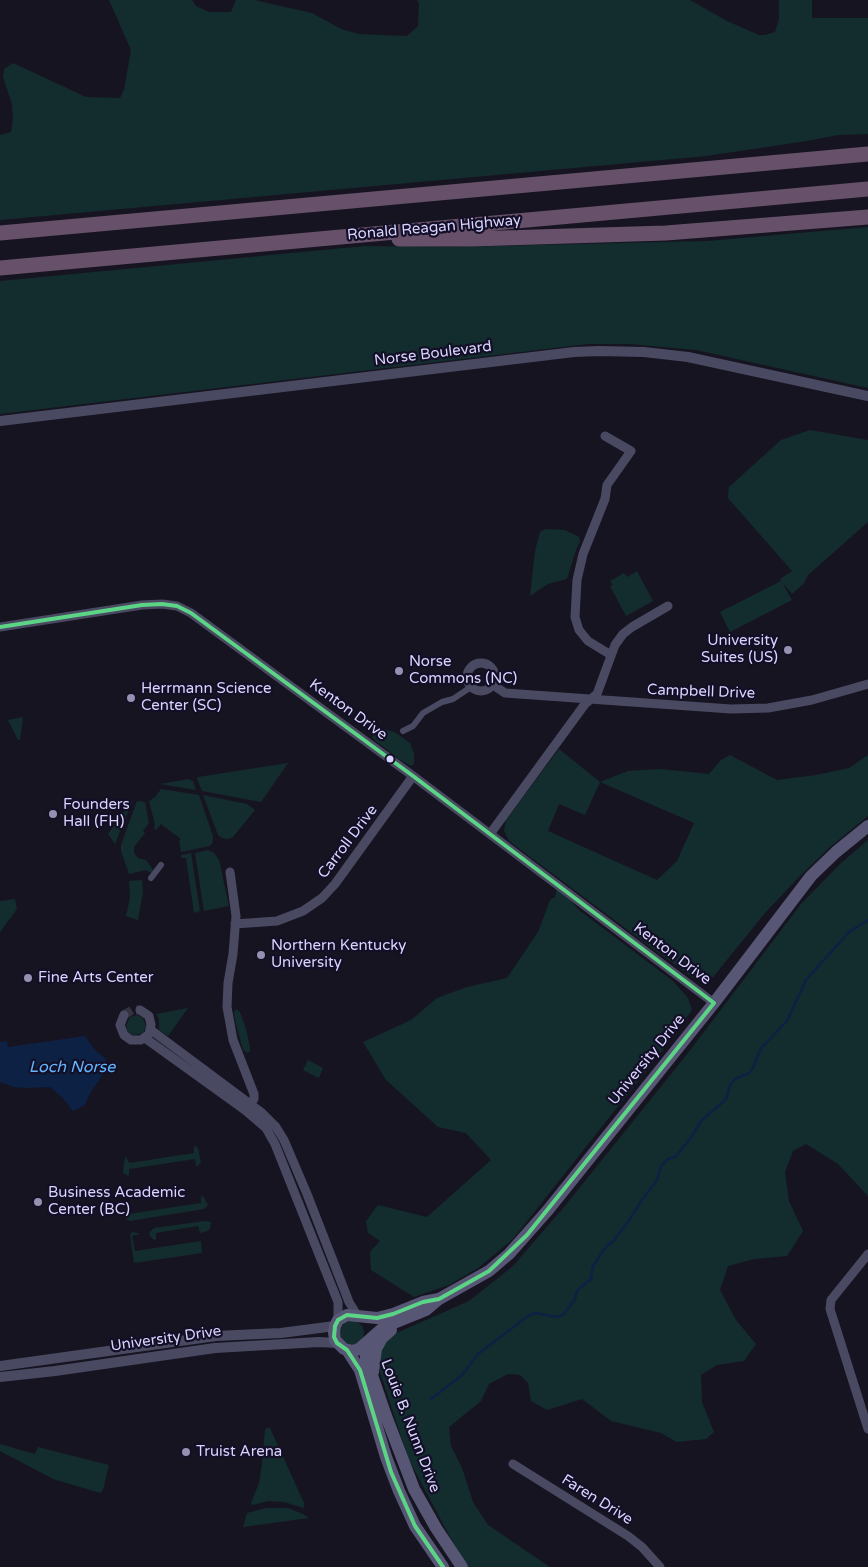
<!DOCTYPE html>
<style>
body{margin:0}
canvas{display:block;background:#161421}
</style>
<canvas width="868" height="1567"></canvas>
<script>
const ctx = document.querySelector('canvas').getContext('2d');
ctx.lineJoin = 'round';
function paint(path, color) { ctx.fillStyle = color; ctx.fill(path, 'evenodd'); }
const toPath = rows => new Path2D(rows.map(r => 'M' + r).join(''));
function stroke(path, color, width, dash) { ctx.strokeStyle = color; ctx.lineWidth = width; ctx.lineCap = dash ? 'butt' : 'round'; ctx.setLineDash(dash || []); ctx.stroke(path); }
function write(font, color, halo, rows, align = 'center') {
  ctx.font = font + ' "Varela Round",sans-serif'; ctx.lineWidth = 4.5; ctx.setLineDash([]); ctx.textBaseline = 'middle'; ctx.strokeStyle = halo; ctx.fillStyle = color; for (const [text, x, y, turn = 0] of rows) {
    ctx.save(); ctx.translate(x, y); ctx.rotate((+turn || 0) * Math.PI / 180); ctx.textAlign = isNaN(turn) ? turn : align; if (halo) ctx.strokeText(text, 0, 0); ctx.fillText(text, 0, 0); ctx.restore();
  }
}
paint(toPath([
 [109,0,192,0,196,6,209,12,231,12,236,0,254,0,312,13,341,29,359,34,407,36,418,26,419,4,417,0,690,0,727,21,759,35,765,35,775,32,779,19,779,0,812,0,812,18,868,18,868,134,838,135,807,141,706,156,0,220,0,135,11,132,13,120,12,104,3,77,4,69,13,63,86,97,120,98,124,90,131,50],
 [868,227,868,388,696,350,630,344,588,344,0,414,0,281,365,246,454,247,707,241],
 [810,430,868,440,868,522,808,575,804,583,792,594,782,582,792,600,730,632,720,612,781,581,780,579,792,571,728,498,729,487,781,440],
 [546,529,565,530,579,537,580,541,576,550,567,579,548,584,530,596,535,551,540,532],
 [637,571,653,601,626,616,610,586,613,585,610,581,624,573,627,577],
 [23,717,20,740,18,740,8,720],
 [385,729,396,733,410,743,414,754,414,764,411,766,399,759,372,738,374,733,378,730],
 [559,749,600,782,628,771,660,769,709,774,721,760,730,755,777,780,816,775,849,768,868,755,868,816,830,847,797,879,765,913,713,977,702,979,692,977,645,943,509,841,504,831,506,820],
 [600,782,694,823,677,861,657,880,548,831,559,804,585,815],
 [288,763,261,802,202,791,197,779,198,777],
 [188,779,193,781,196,790,160,784],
 [161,789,199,795,213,836,213,842,210,846,181,852,179,841,181,839,161,824,156,830,154,828,155,825,149,801,155,797],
 [203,795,247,804,255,810,233,837,228,839,222,838,218,835],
 [133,799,115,844,108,834],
 [137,801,145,802,149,823,143,831,145,833,134,847,134,853,138,858,146,860,153,870,151,873,146,870,129,874,121,851,121,845],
 [868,840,868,1196,838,1164,806,1144,793,1151,785,1172,789,1201,803,1231,787,1256,754,1259,728,1266,720,1290,736,1320,756,1344,744,1361,717,1365,701,1375,702,1402,714,1432,706,1439,677,1442,661,1433,611,1421,582,1399,547,1410,531,1401,528,1383,520,1375,508,1374,489,1384,481,1401,449,1427,451,1446,462,1468,473,1502,488,1525,550,1567,469,1567,459,1554,408,1458,380,1372,381,1348,392,1335,469,1301,513,1266,564,1207,688,1053,801,904,841,863],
 [208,850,214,853,219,860,229,906,204,911,195,853],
 [191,853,200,911,194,913,186,858,181,858,181,855],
 [142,880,143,892,138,920,126,916,130,898,129,881],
 [557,889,567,896,579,910,673,981,688,998,692,1010,665,1047,513,1239,478,1268,449,1285,414,1297,371,1270,370,1252,380,1241,368,1233,366,1221,378,1205,427,1217,491,1160,466,1133,438,1127,386,1080,363,1042,411,1020,437,998,467,987,507,978,538,932,550,900,555,897],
 [15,899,17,909,0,932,0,901],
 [188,1008,168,1036,159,1030,159,1019,156,1014],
 [236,1009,240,1012,246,1029,250,1048,250,1051,247,1053,243,1050,236,1024,234,1013],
 [137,1015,143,1018,146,1027,143,1033,134,1035,128,1032,126,1026,130,1017],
 [308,1060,323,1068,319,1078,303,1070],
 [194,1146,198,1148,200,1159,201,1162,198,1166,196,1166,195,1159,129,1169,129,1176,123,1173,124,1162,126,1156,129,1163,194,1153],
 [203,1196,208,1205,204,1209,130,1221,126,1219,124,1213,126,1208,128,1208,129,1214,201,1203,201,1197],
 [205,1221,211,1222,210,1229,207,1231,200,1233,198,1226,156,1233,156,1239,154,1240,150,1236,149,1233,154,1228],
 [132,1232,138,1233,139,1234,132,1236,135,1251,201,1241,202,1253,134,1263,130,1235],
 '340 1333a12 12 0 1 1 24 0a12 12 0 1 1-24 0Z',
 [267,1428,270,1428,304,1503,304,1508,284,1502,268,1501,253,1505,251,1503,259,1483,262,1464,265,1430],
 [0,1444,35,1454,38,1447,109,1465,103,1490,100,1493,53,1479,0,1451],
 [266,1508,288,1508,303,1514,309,1518,243,1527,247,1513]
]), '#132c2d');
paint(toPath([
 [85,1036,95,1050,106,1059,105,1071,89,1095,85,1105,73,1111,63,1098,50,1087,26,1088,14,1087,0,1082,0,1042,7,1041,8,1047]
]), '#0d2144');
stroke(toPath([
 [431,1399,462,1375,478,1354,528,1316,535,1313,557,1317,563,1315,575,1299,577,1291,591,1279,593,1266,605,1248,615,1239,630,1219,642,1200,657,1180,661,1166,668,1159,675,1157,690,1139,701,1121,724,1101,727,1097,730,1085,735,1079,749,1073,753,1068,761,1048,787,1021,806,980,849,932,868,920]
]), '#0d2144', 2.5);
stroke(toPath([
 [124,1015,132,1010,140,1010]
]), '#333142', 9, [9, 4.5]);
stroke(toPath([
 [403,731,413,726,423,713,442,702,453,699,471,687],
 [151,878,161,865]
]), '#4a4962', 6);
stroke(toPath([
 [605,436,631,451,607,485,605,499,583,554,577,580,575,617,579,630,588,641,611,655],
 [0,627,142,605,162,604,177,606,191,613,413,776,714,1003],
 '467 677a14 14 0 1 1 28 0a14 14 0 1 1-28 0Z',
 [493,685,505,693,731,709,768,708,812,700,868,684],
 [490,834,585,704,597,694,615,645,623,634,632,627,668,606],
 [230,872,236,916,233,954,228,983,227,1007,233,1040,254,1094,254,1099,246,1109],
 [235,924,277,921,303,911,322,898,335,884,413,776],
 [124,1015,120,1025,124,1035,131,1040,141,1040,149,1034,151,1025,149,1016,140,1010],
 [151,1030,261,1112,276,1127,284,1140,307,1194,349,1302,357,1315],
 [145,1038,245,1110,266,1128,275,1144,338,1302,338,1320],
 [868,1254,831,1300,830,1309,868,1429],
 [513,1464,628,1536,642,1547,660,1567]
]), '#4a4962', 9);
stroke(toPath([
 [0,421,574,352,599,351,644,352,688,357,868,396],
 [0,1366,216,1336,281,1333,335,1326],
 [0,1377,55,1371,215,1348,319,1342,337,1343]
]), '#4a4962', 10);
stroke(toPath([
 [439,1299,423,1302,393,1314,377,1318,347,1315,338,1320,335,1326,334,1332,335,1340,344,1349,353,1351,359,1349,384,1327,426,1310,439,1299,489,1271,509,1254,548,1210,714,1003,811,876,836,852,868,826],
 [365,1346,366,1358,386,1416,414,1489,436,1528,462,1567],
 [347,1350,360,1370,386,1457,399,1491,415,1526,443,1567],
 [373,1372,376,1349,382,1338,391,1330]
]), '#575674', 12);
stroke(toPath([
 [0,233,868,154],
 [399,239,471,239,666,233,868,217],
 [0,268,868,189]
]), '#67516a', 15);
stroke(toPath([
 [0,627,142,605,162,604,177,606,191,613,413,776,714,1003,527,1235,489,1271,439,1299,423,1302,393,1314,377,1318,347,1315,338,1320,335,1326,334,1337,337,1343,347,1350,360,1370,391,1472,415,1526,443,1567]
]), '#5cd486', 4);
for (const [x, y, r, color] of [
 [788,650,5,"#9591b1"],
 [399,671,5,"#9591b1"],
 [131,698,5,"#9591b1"],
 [390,759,4.5,"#d9d4ff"],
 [53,814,5,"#9591b1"],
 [261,955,5,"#9591b1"],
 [28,978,5,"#9591b1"],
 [38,1202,5,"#9591b1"],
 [186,1452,5,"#9591b1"]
]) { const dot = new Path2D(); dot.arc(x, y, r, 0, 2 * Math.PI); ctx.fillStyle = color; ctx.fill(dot); stroke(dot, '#130f26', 2); }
write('15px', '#d9d4ff', '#130f26', [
 ["Ronald Reagan Highway",434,228,-5],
 ["Norse Boulevard",433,354,-7],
 ["Campbell Drive",701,692,2],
 ["Kenton Drive",348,710,36],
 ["Carroll Drive",348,842,-53],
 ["Kenton Drive",672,954,37],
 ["University Drive",647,1060,-51],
 ["University Drive",166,1339,-8],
 ["Louie B. Nunn Drive",410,1426,69],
 ["Faren Drive",597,1500,32]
]);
write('15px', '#d9d4ff', '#130f26', [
 ["University",778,641,"right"],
 ["Suites (US)",778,658,"right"],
 ["Norse",409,662],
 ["Commons (NC)",409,679],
 ["Herrmann Science",141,689],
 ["Center (SC)",141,706],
 ["Founders",63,805],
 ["Hall (FH)",63,822],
 ["Northern Kentucky",271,946],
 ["University",271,963],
 ["Fine Arts Center",38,978],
 ["Business Academic",48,1193],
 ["Center (BC)",48,1210],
 ["Truist Arena",196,1452]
], 'left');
write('italic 16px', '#62b6ff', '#130f26', [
 ["Loch Norse",72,1068]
]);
</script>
